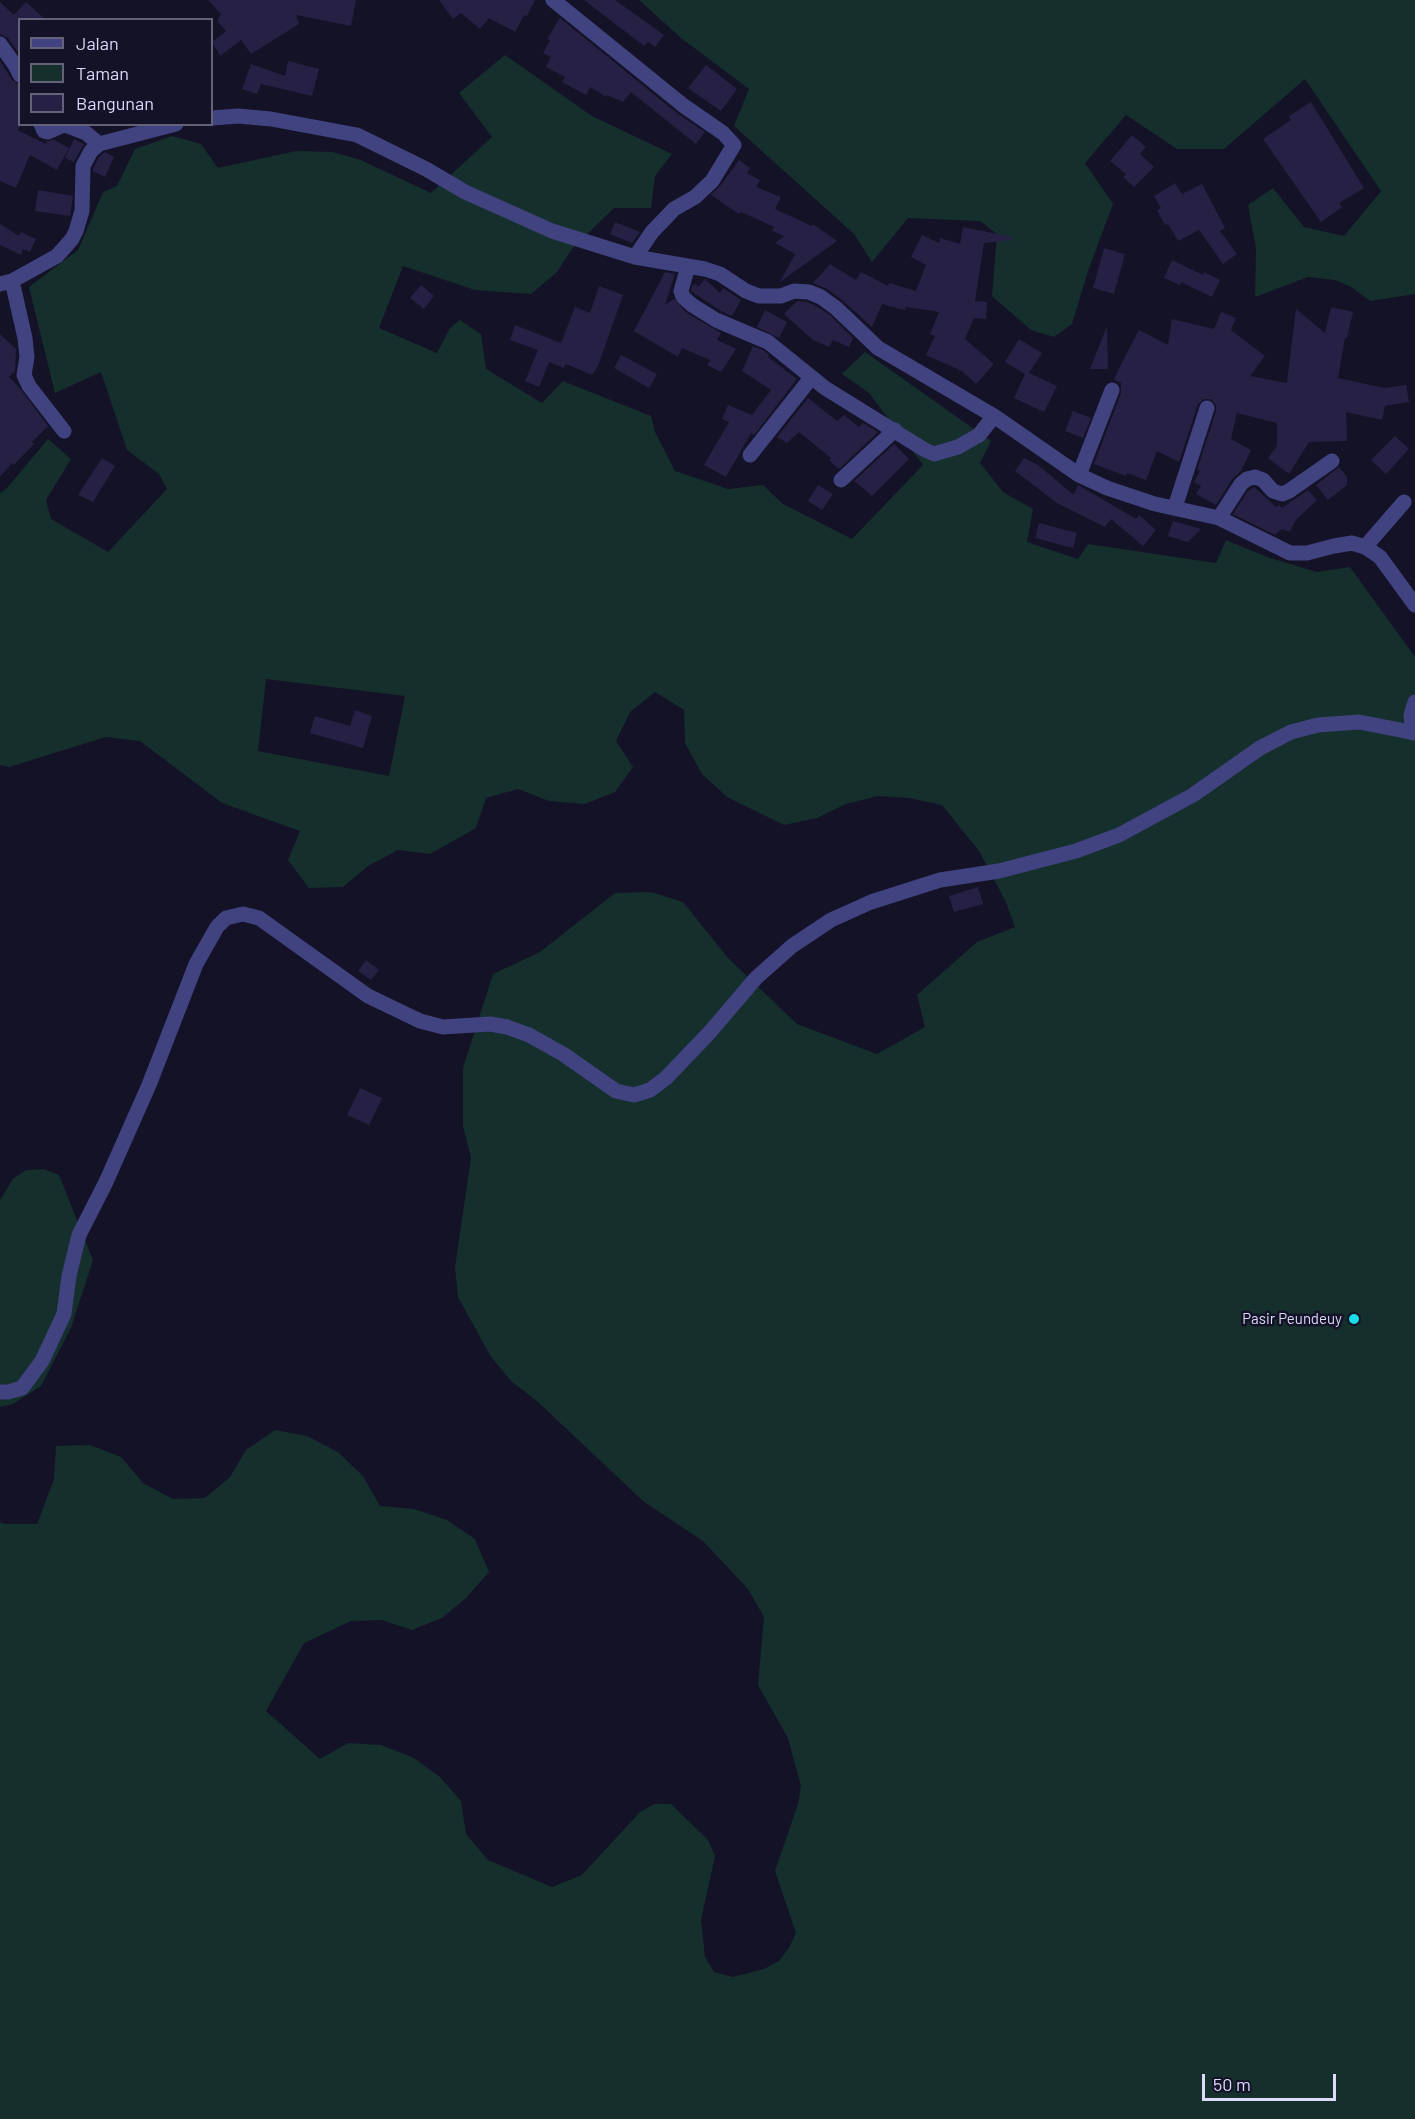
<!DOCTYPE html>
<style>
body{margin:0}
#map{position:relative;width:1415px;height:2119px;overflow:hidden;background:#141226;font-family:Barlow,sans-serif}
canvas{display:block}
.legend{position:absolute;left:18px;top:18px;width:195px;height:108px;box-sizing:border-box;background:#141226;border:2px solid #64627b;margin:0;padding:8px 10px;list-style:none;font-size:18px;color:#dcdafb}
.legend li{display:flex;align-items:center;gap:12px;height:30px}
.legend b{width:30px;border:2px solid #64627b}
.scale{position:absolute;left:1202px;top:2074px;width:134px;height:27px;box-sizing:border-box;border:3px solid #dcdafb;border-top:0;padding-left:8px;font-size:18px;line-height:21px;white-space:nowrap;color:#dcdafb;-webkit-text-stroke:4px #141226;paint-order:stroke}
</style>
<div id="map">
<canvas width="1415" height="2119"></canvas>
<ul class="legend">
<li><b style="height:8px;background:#414280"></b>Jalan</li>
<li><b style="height:16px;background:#152f2d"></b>Taman</li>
<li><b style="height:16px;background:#262045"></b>Bangunan</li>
</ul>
<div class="scale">50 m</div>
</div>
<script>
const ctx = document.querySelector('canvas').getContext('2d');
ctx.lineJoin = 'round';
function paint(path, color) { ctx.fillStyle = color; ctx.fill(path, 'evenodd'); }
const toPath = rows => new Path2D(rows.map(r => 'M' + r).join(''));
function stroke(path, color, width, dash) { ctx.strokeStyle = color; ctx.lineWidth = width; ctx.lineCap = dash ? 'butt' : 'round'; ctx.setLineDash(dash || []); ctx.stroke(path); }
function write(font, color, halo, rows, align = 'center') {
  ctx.font = font + ' Barlow,sans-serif'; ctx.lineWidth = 5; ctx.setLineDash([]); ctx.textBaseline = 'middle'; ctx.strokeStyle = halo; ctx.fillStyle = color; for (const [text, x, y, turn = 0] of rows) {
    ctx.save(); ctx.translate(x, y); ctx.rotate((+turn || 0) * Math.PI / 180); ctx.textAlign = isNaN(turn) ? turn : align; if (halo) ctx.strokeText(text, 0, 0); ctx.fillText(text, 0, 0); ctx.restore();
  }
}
paint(toPath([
 [639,0,1415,0,1415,294,1370,301,1351,287,1335,280,1308,277,1255,297,1256,248,1248,205,1273,188,1304,227,1344,236,1381,191,1305,79,1224,149,1177,149,1126,115,1085,163,1113,204,1088,271,1072,324,1054,337,1031,330,992,296,997,234,980,221,908,218,872,262,854,234,734,126,749,89,681,38],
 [505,55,592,116,672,154,655,176,651,208,614,208,572,249,557,272,531,294,475,290,403,266,379,328,437,353,450,328,460,320,481,334,486,369,542,403,563,381,651,416,655,432,675,471,728,489,763,485,783,504,852,539,923,465,869,393,842,374,865,352,991,441,980,463,1003,492,1033,509,1027,542,1078,559,1088,544,1216,563,1226,540,1267,557,1317,572,1350,567,1415,657,1415,2119,0,2119,0,1522,5,1524,37,1524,54,1479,56,1446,90,1445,121,1457,143,1483,173,1499,205,1498,230,1477,246,1450,275,1430,307,1436,338,1452,363,1476,380,1506,414,1509,447,1520,475,1539,489,1572,466,1598,442,1618,412,1630,382,1620,351,1621,304,1643,266,1711,320,1759,348,1743,381,1745,414,1758,440,1777,461,1801,466,1834,488,1860,552,1887,582,1875,639,1813,654,1804,671,1804,708,1840,715,1856,701,1920,705,1957,714,1972,733,1977,764,1969,779,1961,789,1948,796,1933,775,1871,798,1804,801,1786,788,1738,758,1685,764,1617,748,1589,703,1541,643,1501,538,1402,511,1381,491,1357,458,1297,455,1267,471,1158,463,1126,463,1068,493,974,540,952,615,893,651,892,683,902,728,958,797,1024,877,1054,925,1027,917,995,977,942,1015,927,1005,900,979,851,942,805,909,798,878,796,846,804,817,818,784,825,727,797,702,774,685,743,684,710,655,692,630,712,616,741,633,767,615,792,585,804,549,801,518,789,486,798,476,828,430,854,398,850,368,866,343,887,309,888,288,860,300,831,222,803,140,741,106,737,9,767,0,765,0,493,6,489,48,439,71,459,46,500,51,519,108,552,167,489,159,474,127,450,101,372,55,393,29,287,78,250,103,192,117,186,135,149,172,136,201,144,218,168,296,151,332,152,361,160,431,193,492,137,459,93],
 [266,679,405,696,389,776,258,751],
 [43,1169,59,1175,93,1260,71,1328,41,1386,13,1404,0,1407,0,1200,13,1179,26,1170]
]), '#152f2d');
paint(toPath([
 [208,0,356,0,351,26,296,15,299,24,251,54,241,40,220,56,212,42,226,31,217,21,221,14],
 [439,0,535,0,527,16,524,15,515,32,489,18,480,29,461,13,453,19],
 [584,0,615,0,664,35,655,47,648,42,644,46],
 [0,2,14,15,26,2,46,20,18,20,20,55,8,38,0,34],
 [560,18,678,114,705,132,696,144,631,92,623,102,607,95,606,97,590,87,586,95,562,82,565,77,546,67,551,57,543,53,550,40,547,39],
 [0,61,12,80,20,85,20,127,17,130,46,144,47,141,54,140,69,148,57,170,30,155,16,188,0,181],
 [288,61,319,69,312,96,261,84,257,94,242,89,251,64,285,76],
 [706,65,737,89,721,111,688,88],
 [1311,102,1364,188,1339,203,1342,207,1321,222,1263,139,1291,120,1289,116],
 [1132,135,1146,147,1140,154,1154,167,1134,187,1123,177,1126,174,1110,161],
 [74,139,84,144,74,162,65,158],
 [105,152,114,157,105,177,93,171,93,169,99,157],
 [739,160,750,168,747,173,760,180,756,187,781,197,775,209,812,226,813,224,837,241,780,282,795,254,775,243,784,236,772,231,774,227,741,212,739,214,711,195,720,186],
 [1175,183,1182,194,1202,184,1225,228,1220,231,1237,254,1223,264,1199,230,1178,241,1168,224,1165,225,1157,210,1161,208,1154,196],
 [38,190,73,196,70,216,35,211],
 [615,222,640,232,632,243,610,234],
 [0,224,19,236,21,232,36,239,30,252,23,249,21,255,0,245],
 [963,227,1012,237,1012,240,984,243,975,301,987,302,986,319,974,318,965,339,994,364,976,384,962,371,926,355,935,336,930,334,939,312,906,307,905,310,882,304,872,327,842,300,827,289,813,283,830,264,856,280,861,272,888,286,889,283,916,291,926,265,911,257,922,235,939,243,940,238,960,244],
 [1104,248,1125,254,1114,294,1093,288],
 [1172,260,1203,275,1204,272,1220,280,1212,297,1181,282,1180,285,1164,278],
 [665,272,675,274,665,305,674,299,687,313,721,333,717,340,736,349,721,372,707,365,710,360,682,348,678,357,634,331],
 [705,279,720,293,723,288,741,300,732,316,721,311,691,291,692,286,696,284,698,287],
 [421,285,434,296,424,309,410,298],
 [599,286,623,295,598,366,592,375,566,364,564,368,549,362,539,387,525,381,538,350,510,340,515,325,561,343,575,307,590,313],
 [797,301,807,302,816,306,830,315,853,338,849,347,833,340,829,347,813,340,784,314],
 [1331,307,1353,312,1347,338,1345,338,1338,378,1384,388,1406,385,1409,402,1385,406,1382,420,1346,412,1347,441,1309,442,1289,474,1268,458,1277,446,1277,423,1237,413,1231,439,1251,450,1241,471,1233,478,1216,505,1196,494,1201,486,1194,482,1200,471,1197,470,1216,411,1216,405,1211,399,1204,399,1198,404,1179,462,1157,451,1146,480,1127,473,1126,476,1094,464,1121,393,1121,383,1114,380,1118,370,1139,330,1168,345,1172,319,1214,329,1221,312,1236,318,1231,330,1265,356,1250,376,1287,383,1296,309,1325,333],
 [765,310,787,322,779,338,757,327],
 [1107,326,1108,369,1090,369],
 [0,334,16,349,15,371,9,377,18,386,48,426,32,442,34,444,14,465,12,463,0,477],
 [1019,339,1042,353,1029,373,1057,386,1044,412,1014,398,1025,374,1005,362],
 [753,346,763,350,769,355,768,357,797,379,754,435,751,433,726,477,704,465,729,422,722,419,728,405,752,415,771,390,742,371],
 [621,355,657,374,649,388,614,368],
 [808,398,837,421,844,415,859,427,863,423,878,432,839,469,829,460,831,458,799,432,787,443,777,437],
 [1073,411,1091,418,1083,438,1065,431],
 [1395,436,1409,449,1386,474,1371,460],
 [894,444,909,459,872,496,854,481],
 [102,458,115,466,93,502,78,495],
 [1024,458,1038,465,1074,495,1078,485,1136,519,1139,515,1156,530,1143,546,1111,519,1105,527,1057,503,1015,471],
 [1339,467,1347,477,1347,485,1328,500,1316,485],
 [818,485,833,494,822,510,808,501],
 [1254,487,1276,507,1279,505,1282,508,1308,490,1317,500,1295,521,1290,532,1282,529,1275,535,1233,514,1248,491],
 [1173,521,1201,529,1188,542,1168,536],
 [1039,523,1077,533,1073,548,1035,538],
 [355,710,372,716,363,748,310,733,315,716,350,726],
 [978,887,983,904,954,912,949,896],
 [366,960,379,970,371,980,358,971],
 [360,1088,382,1098,369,1125,347,1115]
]), '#262045');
stroke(toPath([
 [553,0,684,106,723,133,734,145,712,181,695,197,674,209,652,232,635,257],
 [0,44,15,65,20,75],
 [212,118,238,116,271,119,357,135,426,169,465,192,552,231,635,257,705,269,720,274,746,291,759,296,781,296,794,291,809,292,821,297,836,308,878,348,994,416,1079,475,1107,488,1155,504,1219,518,1290,553,1307,553,1334,546,1352,543,1365,547,1380,557,1415,605],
 [41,124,44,131,48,132,64,125,73,128,86,133,99,144],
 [688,266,681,291,683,297,692,305,716,320,768,342,825,388,925,450,934,454,958,447,979,435,994,416],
 [12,281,25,338,27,357,24,375,29,386,64,431],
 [0,284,12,281,57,256,72,239,76,231,82,211,83,166,91,151,99,144,176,124],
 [750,455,811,378],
 [1079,475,1112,390],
 [841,480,895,430],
 [1175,507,1207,408],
 [1219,518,1241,484,1247,479,1255,477,1263,480,1273,491,1282,494,1289,491,1332,461],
 [1365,547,1404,502],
 [1413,733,1411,715,1415,702],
 [0,1392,8,1392,22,1388,42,1361,64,1314,69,1276,79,1235,106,1182,149,1085,196,964,217,927,226,918,243,914,259,918,368,996,420,1021,443,1027,490,1024,507,1027,529,1035,563,1054,616,1091,634,1095,650,1090,666,1078,710,1032,756,978,792,946,831,920,871,902,940,880,999,871,1076,851,1119,835,1193,795,1260,748,1291,732,1318,725,1359,722,1415,733]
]), '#414280', 15);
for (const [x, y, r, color] of [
 [1354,1319,6,"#18dde9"]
]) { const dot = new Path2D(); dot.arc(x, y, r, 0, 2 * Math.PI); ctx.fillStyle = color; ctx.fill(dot); stroke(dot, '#141226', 2); }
write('15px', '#dcdafb', '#141226', [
 ["Pasir Peundeuy",1342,1319]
], 'right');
</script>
